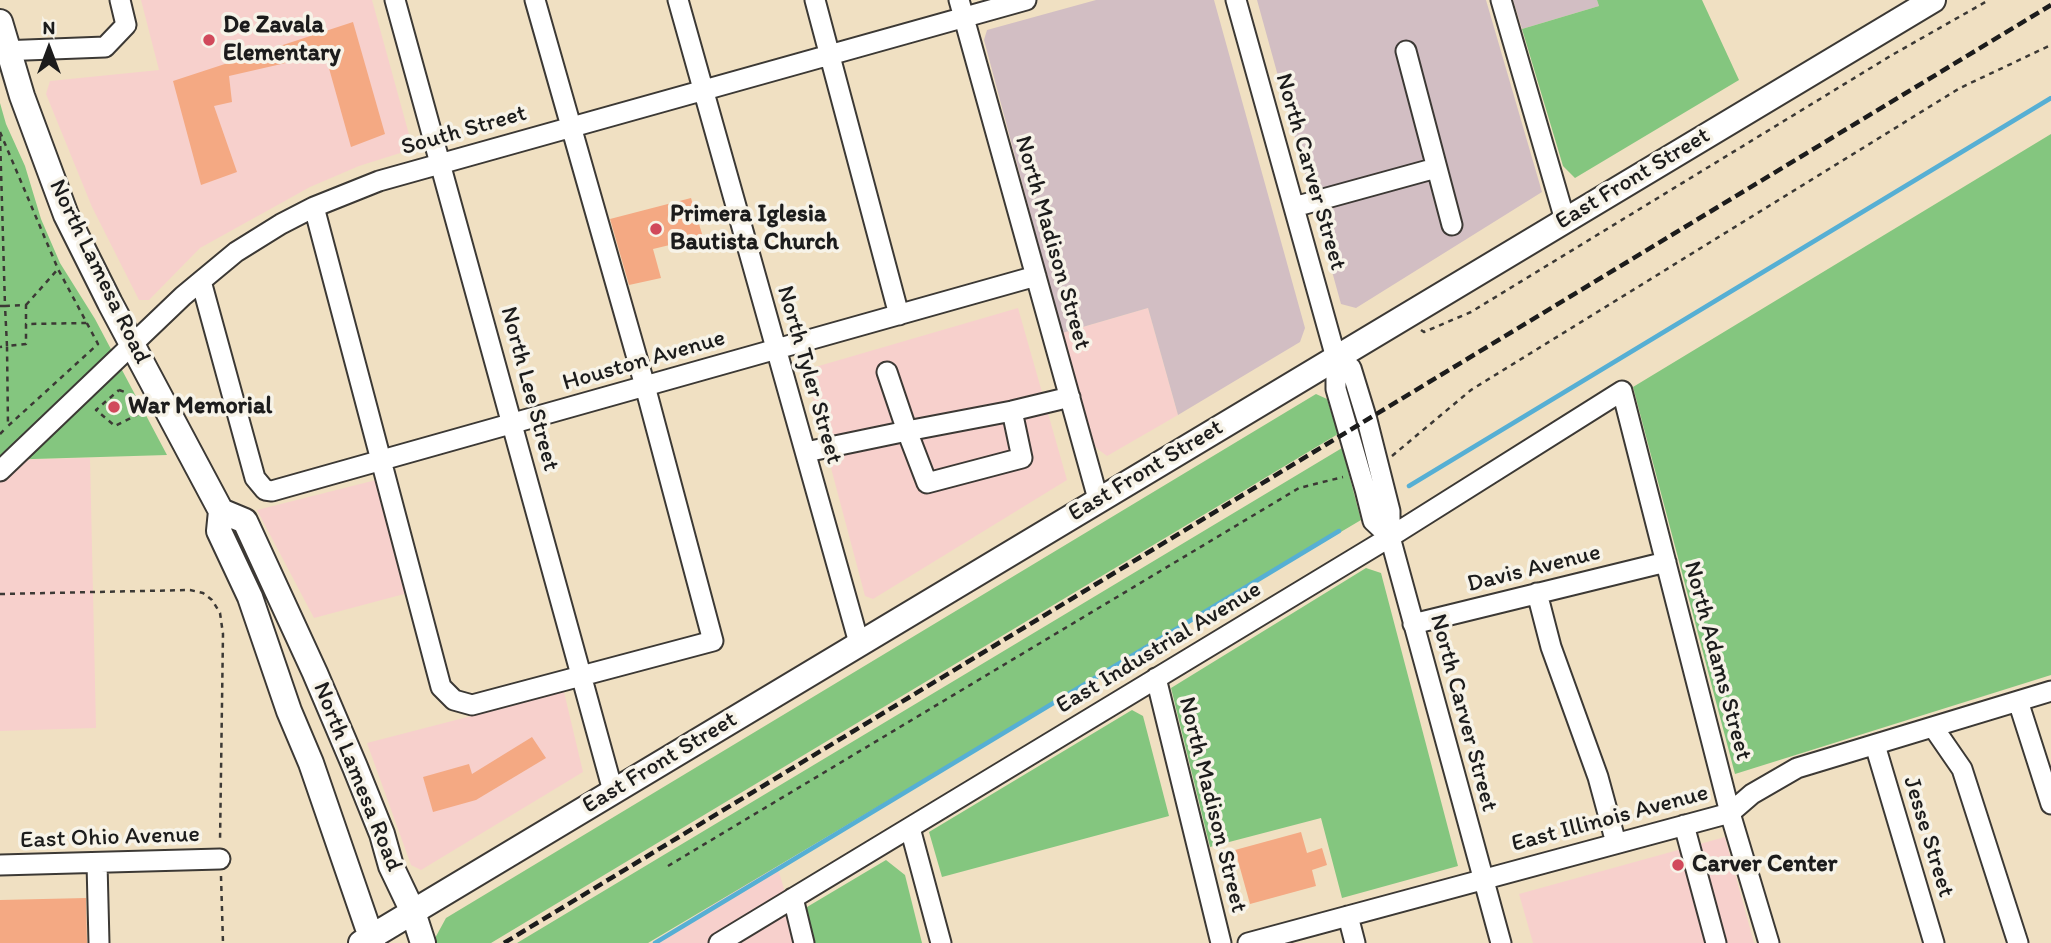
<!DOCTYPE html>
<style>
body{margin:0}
#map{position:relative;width:2051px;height:943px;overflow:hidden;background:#f0e0c2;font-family:Itim,sans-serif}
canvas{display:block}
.north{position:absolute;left:14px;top:14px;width:70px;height:70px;-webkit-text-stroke:5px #f7f3e8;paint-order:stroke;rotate:0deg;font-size:19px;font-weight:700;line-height:28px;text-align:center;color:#1c1c1c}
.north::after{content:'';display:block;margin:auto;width:24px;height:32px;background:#1c1c1c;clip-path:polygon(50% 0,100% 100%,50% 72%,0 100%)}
</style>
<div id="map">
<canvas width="2051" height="943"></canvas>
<div class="north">N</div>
</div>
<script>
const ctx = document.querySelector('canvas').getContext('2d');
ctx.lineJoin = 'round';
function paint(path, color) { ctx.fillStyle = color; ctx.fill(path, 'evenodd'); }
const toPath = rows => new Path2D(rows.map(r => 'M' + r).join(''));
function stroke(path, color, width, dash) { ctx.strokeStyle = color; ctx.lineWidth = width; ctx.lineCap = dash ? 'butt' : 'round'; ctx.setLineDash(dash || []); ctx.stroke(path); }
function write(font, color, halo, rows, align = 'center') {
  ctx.font = font + ' Itim,sans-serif'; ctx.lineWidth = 7; ctx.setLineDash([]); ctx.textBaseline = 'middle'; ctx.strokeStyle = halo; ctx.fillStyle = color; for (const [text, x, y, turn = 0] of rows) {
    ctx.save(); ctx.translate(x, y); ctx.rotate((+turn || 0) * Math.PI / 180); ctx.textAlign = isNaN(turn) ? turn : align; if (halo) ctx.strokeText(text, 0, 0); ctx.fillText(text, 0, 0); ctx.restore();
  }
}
paint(toPath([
 [141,0,372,0,413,149,359,166,310,187,200,248,149,300,139,300,92,207,46,94,50,81,159,70],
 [1018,308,1067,480,873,599,865,596,805,370],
 [1148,308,1178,415,1107,456,1095,447,1062,333],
 [90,458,96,728,0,731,0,460],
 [376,480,408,593,314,618,257,510],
 [564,692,583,772,421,870,411,865,367,743],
 [1725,837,1754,943,1533,943,1519,894],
 [776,862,800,943,655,943]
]), '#f7d0cc');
paint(toPath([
 [1096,0,1214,0,1305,328,1300,342,1178,415,1148,308,1062,333,984,40,987,30],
 [1257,0,1486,0,1542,192,1356,308,1341,304],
 [1513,0,1597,0,1599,6,1522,29]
]), '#d2bec3');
paint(toPath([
 [1597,0,1702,0,1739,80,1575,178,1563,166,1522,29,1599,6],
 [0,103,6,124,25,166,41,219,60,263,95,319,167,455,0,460],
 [2051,134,2051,675,1735,774,1633,387],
 [1316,394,1327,399,1338,434,491,943,436,943,434,940,446,918],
 [1342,448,1361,520,648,943,517,943],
 [1366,568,1381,573,1458,866,1342,898,1321,818,1210,847,1171,688],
 [1132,710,1143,716,1169,816,942,877,929,832],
 [886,860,905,875,922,943,810,943,802,910]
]), '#84c67f');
stroke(toPath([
 [1409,486,2051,98],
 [655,943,1339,531]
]), '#56afd4', 4.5);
paint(toPath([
 [353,22,385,134,351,147,325,54,229,76,232,102,214,106,237,172,201,185,173,81],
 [691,198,703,237,653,249,661,278,629,285,610,219],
 [532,737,546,758,476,800,433,812,423,777,469,764,472,774],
 [1301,832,1307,853,1322,848,1327,865,1312,870,1316,886,1250,904,1235,850],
 [86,898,87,943,0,943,0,900]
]), '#f4a983');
const minor = toPath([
 [395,0,613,791],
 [678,0,859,643],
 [815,0,899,315],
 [959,0,1098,499],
 [1236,0,1336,358,1336,389,1365,489,1373,521,1390,537],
 [1501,0,1565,220],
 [0,51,105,47,126,25,120,0],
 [1406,51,1452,225],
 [314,207,441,687,454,700,472,705,713,641,645,386,535,0],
 [1294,207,1436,168],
 [201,281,255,478,265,490,272,491,1036,276],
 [1336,358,1351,368,1367,420,1390,511,1390,537,1501,943],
 [1012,411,1022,458,927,483,907,431,1012,411,1070,397],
 [806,452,907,431,887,372],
 [0,471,183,296,236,252,281,224,314,207,379,181,1026,0],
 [1537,593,1551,647,1598,777,1616,843],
 [1413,624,1666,562],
 [1156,678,1221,943],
 [2018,701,2051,804],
 [1933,727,1962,769,2018,943],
 [1875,745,1934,943],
 [1684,825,1716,943],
 [910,828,941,943],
 [97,863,99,943],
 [0,865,220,859],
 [793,898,804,943],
 [1348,916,1355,943],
 [719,943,1390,537,1622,391,1730,813,1769,943],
 [1248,943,1730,813,1752,794,1797,768,2051,691]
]);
const major = toPath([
 [0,22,22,96,66,215,110,303,221,511,219,531,250,597,289,711,311,763,373,943],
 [221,511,245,521,315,673,355,767,382,834,391,866,413,912,423,943],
 [361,943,1933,0]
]);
stroke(minor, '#3c3935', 23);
stroke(major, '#3c3935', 28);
stroke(toPath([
 [0,132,58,269,98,344,8,426,7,346,26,344,26,324,87,323],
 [0,136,5,306,26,305,26,324],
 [26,305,58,269],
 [0,306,5,306,7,346,0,347],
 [1421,330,1424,332,1471,312,1892,55,1989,0],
 [119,390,125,392,137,415,115,426,96,410,119,390],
 [0,434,7,427],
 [1392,456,1471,390,1960,88,2051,45],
 [0,594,190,590,203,593,212,600,220,613,223,634,220,842],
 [668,866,1299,488,1343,477],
 [221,876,223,943]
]), '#3c3935', 2.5, [5, 5]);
stroke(minor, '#fff', 19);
stroke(major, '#fff', 24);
stroke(toPath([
 [504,943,2051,5]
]), '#1c1c1c', 4.5, [10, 5]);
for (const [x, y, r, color] of [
 [209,40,7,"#d1495b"],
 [656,229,7,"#d1495b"],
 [114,407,7,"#d1495b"],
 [1678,865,7,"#d1495b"]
]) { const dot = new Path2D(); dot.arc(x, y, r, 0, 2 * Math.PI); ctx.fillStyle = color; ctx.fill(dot); stroke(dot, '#f7f3e8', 2.5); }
write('bold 24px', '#1c1c1c', '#f7f3e8', [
 ["De Zavala",223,26],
 ["Elementary",223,54],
 ["Primera Iglesia",670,215],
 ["Bautista Church",670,243],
 ["War Memorial",128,407],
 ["Carver Center",1692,865]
], 'left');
write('24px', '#1c1c1c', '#f7f3e8', [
 ["South Street",464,131,-16],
 ["North Carver Street",1310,172,74],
 ["East Front Street",1633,179,-31],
 ["North Madison Street",1052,243,74],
 ["North Lamesa Road",99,272,64],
 ["Houston Avenue",644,361,-16],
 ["North Tyler Street",809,375,74],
 ["North Lee Street",529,389,75],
 ["East Front Street",1146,471,-31],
 ["Davis Avenue",1534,569,-14],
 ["East Industrial Avenue",1159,648,-31],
 ["North Adams Street",1717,661,75],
 ["North Carver Street",1463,713,75],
 ["East Front Street",660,763,-31],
 ["North Lamesa Road",357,777,68],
 ["North Madison Street",1212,805,76],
 ["East Illinois Avenue",1610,819,-15],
 ["Jesse Street",1928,837,73],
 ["East Ohio Avenue",110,838,-2]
]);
</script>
